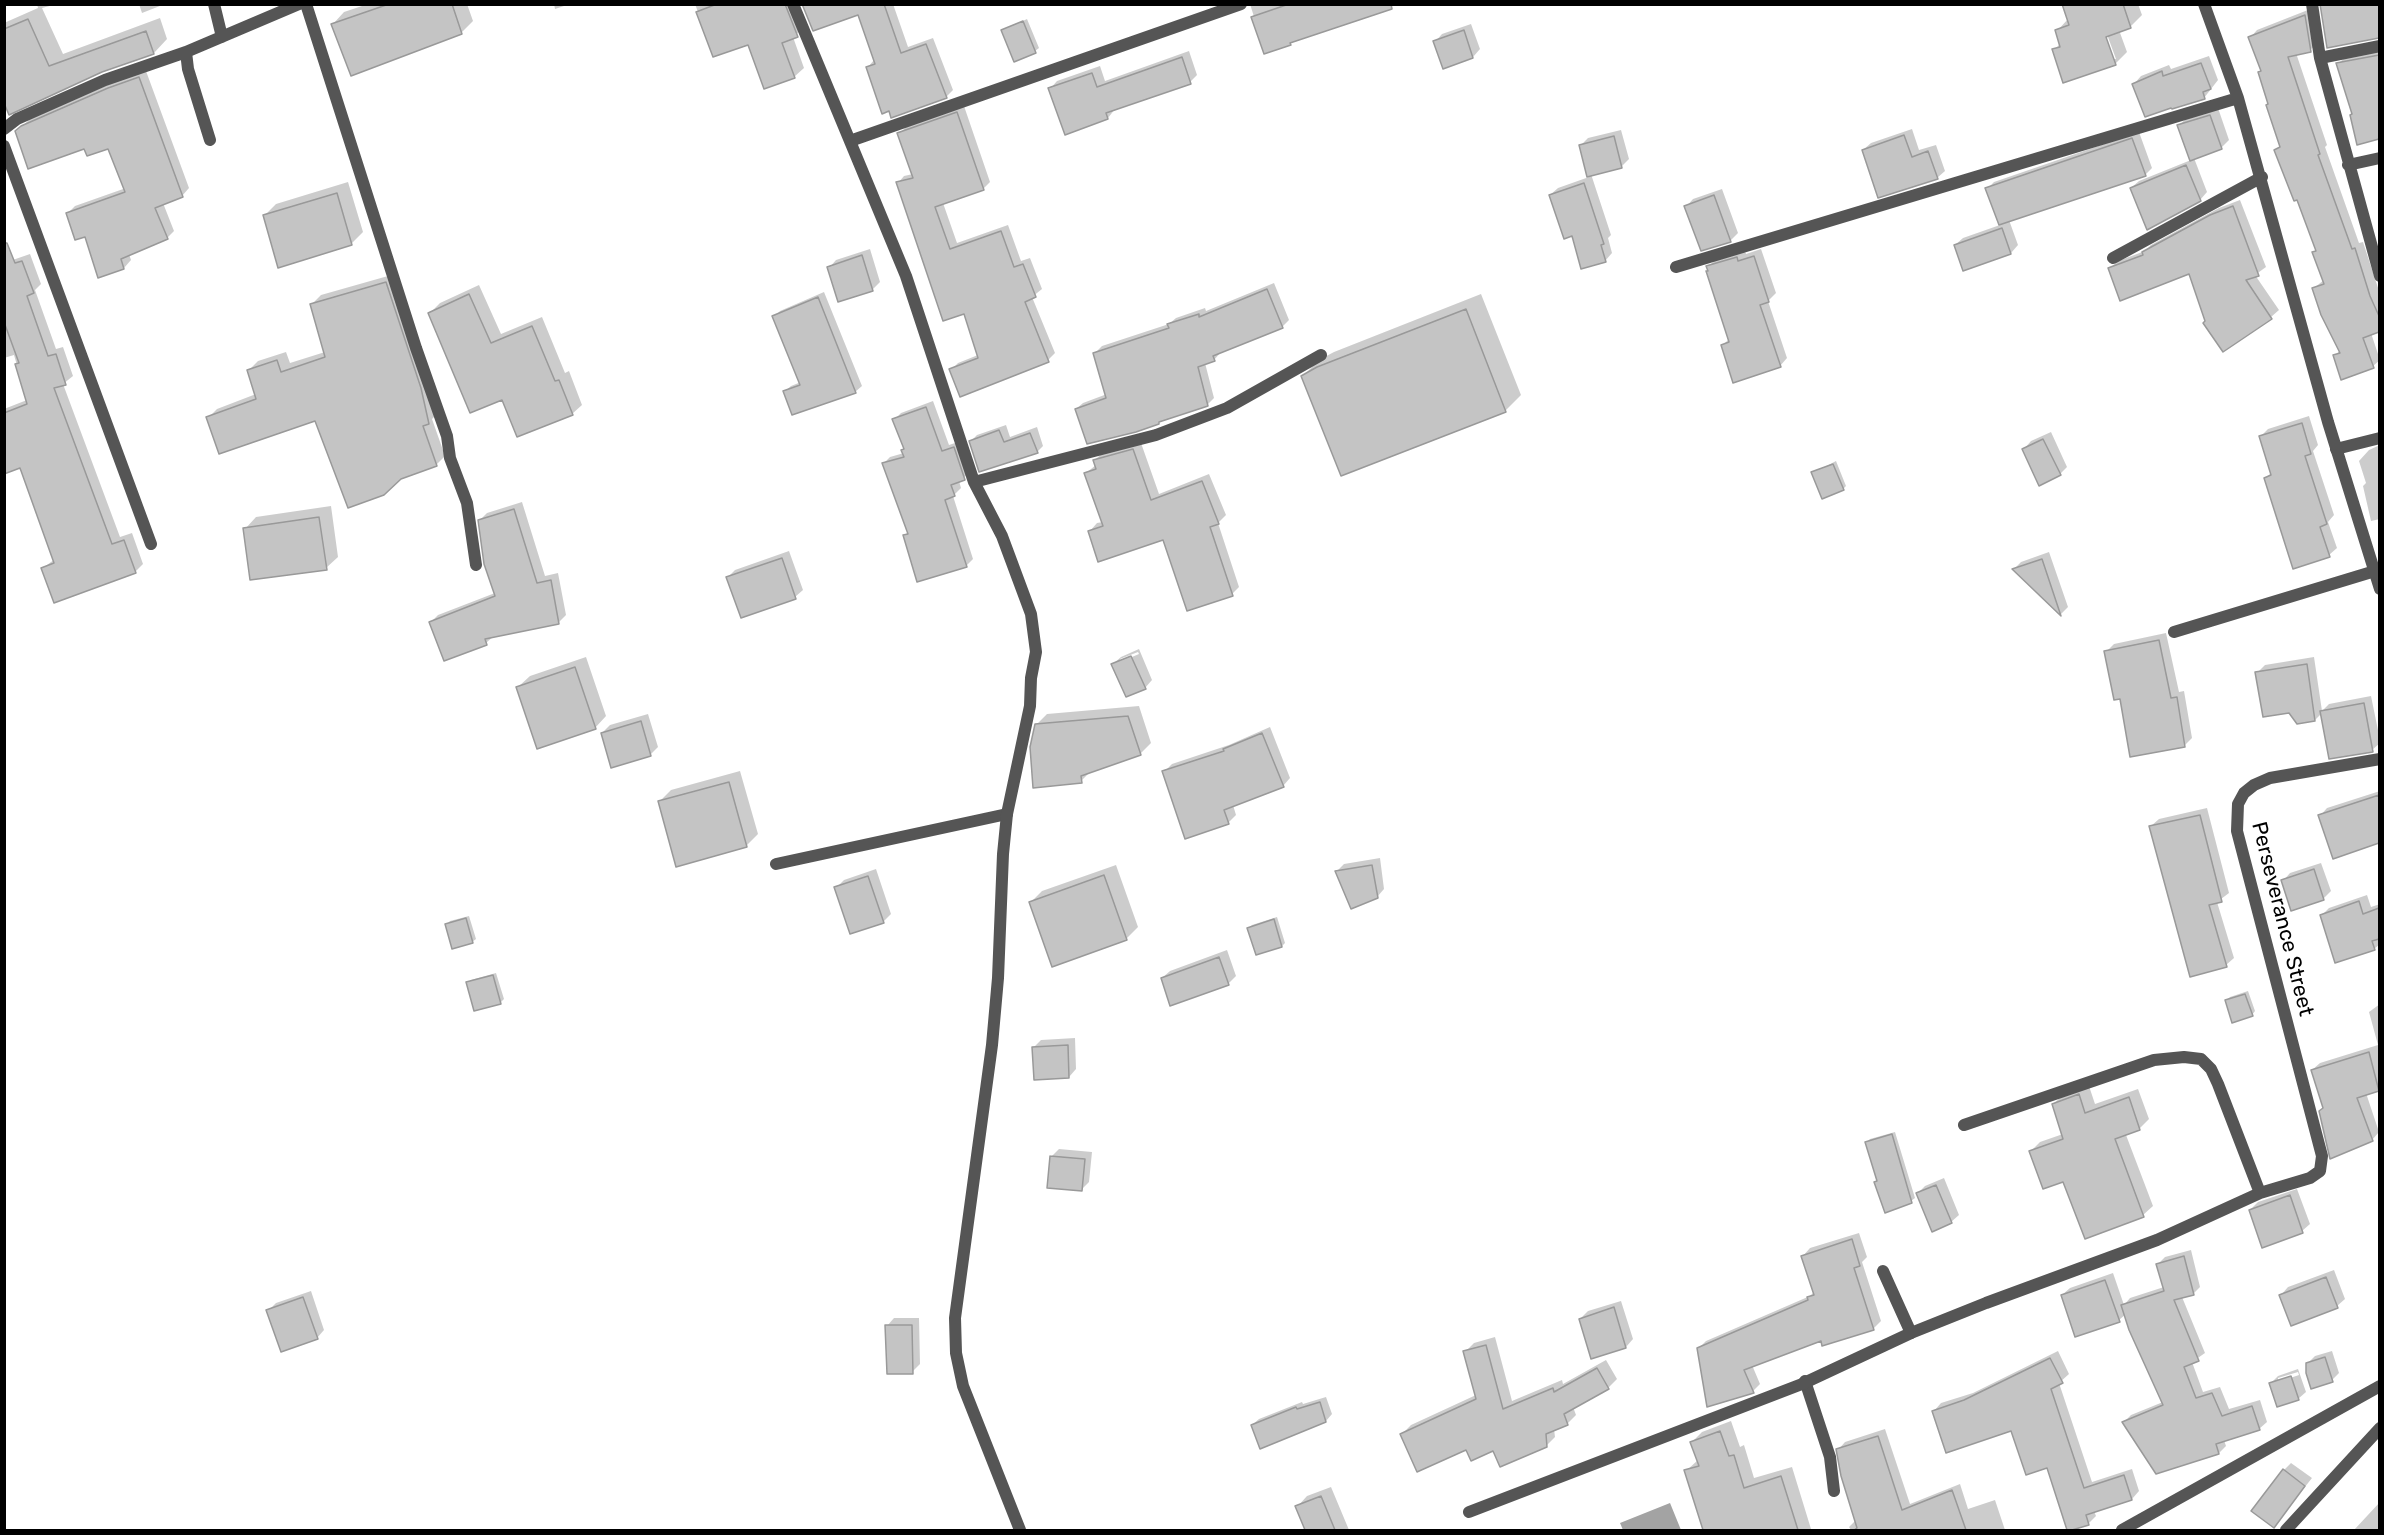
<!DOCTYPE html>
<style>
body{margin:0}
#map{position:relative;width:2384px;height:1535px;overflow:hidden;background:#fff;font-family:Rubik,sans-serif}
canvas{display:block}
.frame{position:absolute;inset:0;border:6px solid #000;pointer-events:none}
</style>
<div id="map">
<canvas width="2384" height="1535"></canvas>
<div class="frame"></div>
</div>
<script>
const ctx = document.querySelector('canvas').getContext('2d');
ctx.lineJoin = 'round';
function paint(path, color) { ctx.fillStyle = color; ctx.fill(path, 'evenodd'); }
const toPath = rows => new Path2D(rows.map(r => 'M' + r).join(''));
function stroke(path, color, width, dash) { ctx.strokeStyle = color; ctx.lineWidth = width; ctx.lineCap = dash ? 'butt' : 'round'; ctx.setLineDash(dash || []); ctx.stroke(path); }
function write(font, color, halo, rows, align = 'center') {
  ctx.font = font + ' Rubik,sans-serif'; ctx.lineWidth = 5; ctx.setLineDash([]); ctx.textBaseline = 'middle'; ctx.strokeStyle = halo; ctx.fillStyle = color; for (const [text, x, y, turn = 0] of rows) {
    ctx.save(); ctx.translate(x, y); ctx.rotate((+turn || 0) * Math.PI / 180); ctx.textAlign = isNaN(turn) ? turn : align; if (halo) ctx.strokeText(text, 0, 0); ctx.fillText(text, 0, 0); ctx.restore();
  }
}
paint(toPath([
 [1670,1503,1681,1530,1623,1530,1620,1523]
]), '#a3a3a3');
paint(toPath([
 [37,4,57,4,42,8,63,54,160,18,167,39,154,53,4,106,4,23,38,8],
 [139,4,165,4,142,13],
 [368,4,467,4,473,21,461,33,333,24,344,12],
 [554,4,570,4,555,9],
 [695,4,797,4,806,26,793,37,804,68,794,77,749,43,714,55],
 [864,4,893,4,908,47,933,38,953,90,946,97,868,67,874,60],
 [1250,4,1379,4,1293,40,1290,43,1265,52],
 [2064,4,2138,4,2142,15,2130,27,2119,30,2127,52,2115,64,2054,50,2061,43,2057,31,2068,19],
 [2105,29,2116,59,2112,59,2103,30],
 [2313,8,2318,43,2310,50,2296,53,2327,145,2325,147,2359,243,2363,242,2380,294,2380,330,2371,333,2380,360,2373,366,2335,356,2340,350,2314,288,2324,280,2314,252,2317,249,2298,198,2276,150,2281,145,2259,73,2262,70,2250,38,2257,30],
 [1027,19,1039,48,1035,51,1002,31],
 [1471,24,1480,49,1473,57,1435,42,1442,34],
 [2380,50,2380,138,2358,143,2353,114,2338,64,2344,58],
 [1189,51,1197,75,1190,82,1115,109,1108,118,1050,89,1057,81,1100,66,1105,81],
 [2209,56,2218,80,2204,98,2134,84,2141,76,2169,65,2171,69],
 [146,71,189,188,182,196,163,203,174,231,167,238,129,254,131,260,124,268,99,276,86,235,68,213,75,206,126,188,109,147,85,147,16,132,30,119,117,81],
 [964,106,990,182,983,189,943,203,957,243,1008,225,1021,261,1030,258,1042,289,1032,297,1055,353,1048,360,951,370,958,363,978,355,965,312,898,183,904,176,913,174,899,134,906,127],
 [2218,108,2229,140,2221,148,2194,158,2207,192,2200,200,2131,188,2139,181,2191,160,2179,125,2187,118],
 [1912,129,1919,150,1936,145,1945,171,1937,178,1863,150,1871,143],
 [1621,130,1629,159,1621,167,1591,174,1611,235,1608,238,1612,253,1605,261,1573,234,1550,195,1558,188,1589,177,1581,145,1588,138],
 [2139,132,2152,168,2145,175,2009,220,2018,245,2011,253,1964,269,1955,245,1963,238,2000,225,1987,189,1994,182],
 [348,182,363,232,351,244,264,216,276,204],
 [1722,189,1738,233,1731,240,1702,249,1686,207,1693,199],
 [2240,200,2266,267,2255,275,2279,310,2271,317,2223,350,2190,272,2110,268,2118,261,2145,251,2151,245,2219,208],
 [870,249,880,282,873,289,839,300,829,268,836,260],
 [1761,249,1776,293,1768,301,1787,358,1780,366,1722,346,1729,339,1708,267,1716,259,1745,251,1746,254],
 [30,254,41,284,35,290,56,349,63,347,73,376,63,384,120,537,132,533,143,564,135,572,43,568,55,559,21,466,4,472,4,409,27,400,14,355,4,358,4,263],
 [395,274,438,413,432,419,445,456,436,465,316,419,208,418,217,409,256,394,249,370,258,361,286,352,290,363,325,352,312,304,321,295],
 [1274,283,1289,320,1282,327,1221,352,1214,360,1205,363,1214,398,1207,405,1076,409,1083,403,1107,394,1095,353,1102,346,1169,324,1176,318,1205,308,1206,311],
 [479,285,501,334,542,317,565,373,569,371,582,405,572,414,503,398,430,313,440,303],
 [824,292,862,386,855,392,784,392,791,386,801,382,774,317,780,311],
 [1481,294,1521,395,1506,410,1342,474,1303,376,1319,360,1334,352],
 [933,401,949,445,961,441,971,472,959,481,961,488,953,496,973,559,966,566,904,536,909,531,883,464,890,457,904,453,905,449,894,420,901,413],
 [2309,416,2318,445,2313,451,2334,515,2328,522,2337,548,2329,555,2266,478,2272,472,2261,436,2268,429],
 [1006,425,1010,437,1037,427,1043,446,1037,452,971,441,977,435],
 [2051,432,2067,467,2060,474,2024,449,2031,441],
 [1141,443,1159,494,1209,474,1226,515,1218,523,1239,587,1232,594,1164,538,1090,531,1097,523,1103,522,1086,473,1096,465,1095,460,1102,453],
 [2380,445,2380,519,2371,521,2363,486,2366,483,2359,461,2369,450],
 [1836,461,1846,486,1843,489,1813,473],
 [522,502,545,576,558,573,566,615,559,622,495,635,486,643,431,622,438,615,495,593,479,521,487,513],
 [331,506,338,557,326,568,245,529,256,517],
 [789,551,803,590,795,597,728,577,735,570],
 [2049,552,2068,607,2061,614,2014,569,2021,562],
 [2166,633,2179,692,2184,691,2192,738,2184,746,2122,697,2106,652,2114,644],
 [1139,649,1152,680,1145,688,1113,664,1121,657],
 [1138,652,1139,654,1120,662,1120,659],
 [586,657,606,716,595,728,518,687,530,676],
 [2314,657,2322,711,2329,704,2371,696,2380,740,2380,743,2372,750,2322,713,2315,720,2257,673,2265,665],
 [1139,706,1151,743,1140,754,1092,770,1081,781,1036,725,1047,714],
 [648,714,658,747,650,755,602,733,610,725],
 [1270,727,1290,778,1283,786,1233,805,1236,815,1228,823,1164,772,1172,764,1229,745],
 [740,771,758,834,746,846,659,802,671,790],
 [2380,791,2380,841,2334,857,2320,816,2327,808],
 [2207,808,2229,893,2217,902,2234,958,2226,965,2151,826,2159,819],
 [1380,858,1384,889,1377,897,1337,871,1344,864],
 [2321,863,2331,891,2323,899,2283,881,2290,873],
 [1116,865,1138,927,1127,938,1053,965,1030,903,1042,891],
 [876,869,891,914,883,922,836,888,844,880],
 [2367,895,2371,907,2380,904,2380,944,2374,949,2322,915,2329,908],
 [469,916,476,939,472,942,446,925,450,921],
 [1277,917,1285,943,1282,946,1249,928,1252,925],
 [1227,950,1236,976,1228,984,1162,978,1170,971],
 [496,973,504,999,500,1003,468,983,471,980],
 [2248,991,2255,1011,2252,1015,2226,1001,2230,997],
 [2380,1004,2380,1049,2378,1050,2380,1089,2366,1093,2379,1132,2372,1140,2324,1108,2312,1070,2320,1063,2378,1045,2369,1012],
 [1075,1038,1076,1069,1069,1077,1034,1047,1041,1040],
 [2089,1086,2095,1104,2138,1089,2149,1119,2139,1129,2126,1135,2153,1206,2143,1215,2086,1237,2064,1180,2031,1151,2040,1142,2063,1134,2053,1104,2063,1095],
 [1895,1132,1915,1198,1911,1201,1875,1183,1878,1180,1867,1142,1870,1139],
 [1059,1149,1092,1152,1089,1182,1082,1189,1051,1157],
 [1944,1178,1959,1215,1951,1222,1918,1193,1925,1186],
 [2297,1189,2310,1224,2302,1231,2250,1210,2258,1202],
 [1859,1233,1867,1257,1862,1262,1881,1321,1873,1329,1822,1339,1752,1365,1760,1384,1753,1391,1698,1349,1706,1341,1810,1296,1814,1292,1803,1256,1810,1248],
 [2191,1250,2200,1287,2193,1294,2182,1297,2205,1353,2192,1362,2203,1392,2220,1387,2229,1409,2260,1400,2267,1422,2259,1429,2224,1440,2226,1446,2219,1453,2124,1422,2131,1415,2163,1402,2126,1314,2119,1320,2062,1295,2070,1288,2113,1273,2124,1305,2130,1298,2164,1287,2158,1264,2165,1257],
 [2334,1270,2345,1299,2337,1306,2281,1295,2288,1287],
 [311,1291,324,1330,317,1338,268,1311,276,1303],
 [1621,1301,1633,1339,1626,1347,1592,1357,1580,1319,1588,1311],
 [894,1318,919,1318,920,1364,912,1372,887,1326],
 [1495,1337,1512,1401,1562,1380,1563,1384,1606,1360,1617,1379,1608,1388,1573,1407,1576,1415,1567,1424,1554,1429,1555,1437,1546,1446,1467,1448,1402,1434,1411,1425,1476,1395,1465,1352,1474,1343],
 [2058,1351,2069,1374,2059,1383,2092,1482,2132,1469,2139,1491,2132,1499,2094,1511,2096,1516,2088,1524,2068,1530,2048,1466,2012,1429,1934,1411,1941,1403,1973,1393],
 [2332,1351,2339,1373,2332,1380,2307,1364,2315,1356],
 [2298,1369,2306,1392,2298,1399,2271,1383,2278,1376],
 [2298,1372,2299,1375,2278,1382,2278,1378],
 [1326,1397,1332,1414,1326,1421,1261,1447,1252,1425,1259,1419,1302,1402,1303,1404],
 [1731,1421,1740,1447,1744,1445,1754,1478,1792,1467,1811,1529,1810,1530,1705,1530,1686,1471,1698,1460,1692,1442,1702,1432],
 [1885,1429,1910,1504,1960,1484,1968,1509,1995,1500,2005,1530,1851,1530,1849,1527,1856,1520,1838,1450,1845,1442],
 [2291,1463,2312,1478,2274,1526,2284,1470],
 [1331,1487,1349,1530,1307,1530,1297,1507,1307,1496],
 [2380,1502,2380,1530,2354,1530]
]), '#0003');
const building = toPath([
 [389,4,452,4,462,34,351,76,331,24,389,4],
 [717,4,785,4,798,37,782,43,795,78,764,89,748,45,713,57,696,12,717,4],
 [802,4,884,4,901,53,926,44,947,98,891,118,889,111,882,114,866,67,875,64,858,15,813,31,802,4],
 [1289,4,1391,4,1392,9,1290,43,1291,45,1264,54,1251,17,1289,4],
 [2062,4,2123,4,2131,28,2106,37,2116,65,2063,83,2052,49,2060,47,2055,30,2069,25,2062,4],
 [2320,4,2379,4,2379,38,2327,48,2320,4],
 [2305,15,2311,52,2288,57,2320,154,2318,155,2352,249,2355,248,2370,296,2379,316,2379,332,2363,338,2374,368,2341,380,2333,355,2340,353,2321,315,2312,288,2324,284,2312,252,2316,251,2297,200,2294,201,2274,150,2280,147,2266,105,2268,104,2258,72,2261,71,2248,37,2305,15],
 [28,19,49,66,146,31,154,54,102,72,9,115,4,103,4,29,28,19],
 [1023,21,1036,53,1014,62,1001,30,1023,21],
 [1464,30,1473,58,1443,69,1433,41,1464,30],
 [2379,55,2379,139,2357,145,2350,115,2352,114,2336,63,2379,55],
 [1182,57,1191,84,1106,113,1108,119,1065,135,1048,88,1092,73,1097,87,1182,57],
 [2201,63,2211,89,2203,92,2205,99,2172,109,2171,108,2145,117,2132,84,2162,71,2163,76,2201,63],
 [139,77,183,197,155,208,168,239,121,259,124,269,98,278,85,237,75,240,66,213,125,192,108,149,87,156,84,149,28,169,15,131,21,126,108,88,139,77],
 [957,112,984,190,935,207,950,249,1001,231,1014,267,1023,264,1036,297,1025,302,1049,362,960,397,949,369,978,358,964,314,943,321,896,182,913,178,897,133,957,112],
 [2210,115,2222,149,2190,161,2177,125,2210,115],
 [1904,135,1912,157,1928,151,1938,179,1878,198,1862,150,1904,135],
 [1614,136,1622,168,1587,177,1579,145,1614,136],
 [2132,138,2146,176,1999,225,1985,188,2132,138],
 [2186,165,2201,201,2147,230,2130,188,2186,165],
 [1584,183,1604,244,1601,245,1606,262,1581,269,1572,236,1564,239,1549,195,1584,183],
 [337,193,352,245,278,268,263,215,337,193],
 [1714,195,1731,242,1701,251,1684,206,1714,195],
 [2233,206,2259,276,2246,280,2272,319,2223,352,2203,323,2205,321,2189,274,2120,301,2108,268,2143,255,2142,252,2210,215,2233,206],
 [2002,228,2011,254,1963,271,1954,245,2002,228],
 [4,243,7,243,15,263,22,261,34,293,27,296,48,356,56,354,66,385,54,388,112,544,124,540,136,573,54,603,41,568,54,563,20,468,4,474,4,413,27,404,15,364,19,363,4,322,4,243],
 [862,255,873,291,838,302,827,267,862,255],
 [1754,256,1769,302,1760,305,1781,367,1733,383,1721,345,1729,342,1706,271,1708,271,1706,266,1737,257,1738,261,1754,256],
 [386,282,421,388,429,424,423,426,437,466,401,479,384,495,348,508,315,421,219,454,206,417,256,399,247,370,277,360,281,372,325,357,310,304,386,282],
 [1267,289,1283,328,1213,356,1215,361,1198,367,1208,406,1159,422,1159,424,1136,432,1087,444,1075,409,1106,398,1093,353,1169,328,1167,324,1199,314,1199,317,1267,289],
 [469,294,491,343,532,326,555,381,559,380,573,415,517,437,502,400,470,413,428,313,469,294],
 [818,297,856,393,792,415,783,391,800,385,772,316,818,297],
 [1466,309,1506,412,1341,476,1301,376,1317,367,1466,309],
 [926,407,942,451,954,447,965,480,951,485,955,496,945,500,967,567,917,582,903,535,908,534,882,463,904,457,901,450,904,449,892,419,926,407],
 [2302,423,2311,454,2305,456,2327,524,2320,527,2330,557,2293,569,2264,478,2271,475,2259,436,2302,423],
 [999,430,1004,442,1030,433,1038,453,979,472,969,441,999,430],
 [2043,439,2061,475,2039,486,2022,449,2043,439],
 [1133,449,1151,500,1202,481,1219,524,1210,527,1233,596,1187,611,1163,540,1098,562,1088,531,1103,526,1084,473,1096,469,1093,460,1133,449],
 [1833,464,1844,490,1822,499,1811,472,1833,464],
 [514,509,537,583,551,580,559,624,485,639,487,645,444,661,429,622,495,596,484,564,478,520,514,509],
 [319,517,327,570,250,580,243,528,319,517],
 [782,558,796,599,741,618,726,577,782,558],
 [2042,559,2061,616,2012,569,2042,559],
 [2159,640,2171,698,2177,697,2185,747,2130,757,2120,699,2114,700,2104,651,2159,640],
 [1131,656,1146,689,1126,697,1111,664,1131,656],
 [2307,664,2315,721,2297,724,2289,713,2263,717,2255,672,2307,664],
 [575,667,596,729,537,749,516,687,575,667],
 [2364,703,2373,752,2329,759,2320,711,2364,703],
 [1128,716,1141,755,1081,776,1082,783,1033,788,1030,747,1035,724,1128,716],
 [641,721,651,756,611,768,601,733,641,721],
 [1262,733,1284,787,1224,810,1229,824,1185,839,1162,771,1224,751,1223,749,1262,733],
 [729,782,747,847,676,867,658,801,729,782],
 [2379,795,2379,843,2333,859,2318,815,2379,795],
 [2200,815,2222,902,2209,905,2227,967,2190,977,2149,826,2200,815],
 [1372,865,1378,898,1351,909,1335,871,1372,865],
 [2314,869,2324,900,2291,911,2281,880,2314,869],
 [1104,875,1127,940,1052,967,1029,902,1104,875],
 [868,876,884,923,850,934,834,887,868,876],
 [2359,901,2363,914,2379,908,2379,939,2372,941,2375,950,2335,963,2320,915,2359,901],
 [466,918,473,943,452,949,445,924,466,918],
 [1274,919,1282,947,1256,955,1247,928,1274,919],
 [1219,957,1229,985,1170,1006,1161,978,1219,957],
 [493,975,501,1004,474,1011,466,982,493,975],
 [2245,994,2253,1016,2232,1023,2225,1000,2245,994],
 [1068,1045,1069,1078,1034,1080,1032,1047,1068,1045],
 [2369,1052,2379,1091,2357,1098,2373,1141,2330,1159,2319,1111,2323,1108,2311,1070,2369,1052],
 [2079,1094,2085,1113,2129,1097,2140,1130,2115,1139,2144,1217,2085,1239,2063,1182,2043,1189,2029,1151,2063,1139,2052,1104,2079,1094],
 [1892,1134,1912,1203,1885,1213,1874,1182,1877,1181,1865,1142,1892,1134],
 [1050,1156,1085,1159,1082,1191,1047,1188,1050,1156],
 [1936,1185,1952,1223,1932,1232,1916,1193,1936,1185],
 [2290,1195,2303,1233,2262,1248,2249,1210,2290,1195],
 [1852,1239,1860,1266,1854,1268,1874,1330,1822,1346,1821,1341,1744,1370,1754,1393,1707,1407,1697,1348,1808,1300,1807,1297,1814,1295,1801,1256,1852,1239],
 [2184,1256,2194,1295,2174,1300,2199,1361,2184,1367,2196,1398,2212,1393,2222,1416,2252,1406,2260,1430,2216,1444,2219,1454,2156,1474,2122,1422,2163,1405,2129,1330,2121,1305,2164,1291,2156,1264,2184,1256],
 [2326,1277,2338,1308,2291,1326,2279,1295,2326,1277],
 [2105,1280,2120,1322,2075,1337,2061,1295,2105,1280],
 [303,1297,318,1339,281,1352,266,1310,303,1297],
 [1614,1307,1626,1348,1591,1359,1579,1319,1614,1307],
 [885,1325,912,1325,913,1374,887,1374,885,1325],
 [1486,1345,1503,1409,1553,1388,1554,1392,1597,1368,1609,1389,1564,1414,1568,1425,1546,1434,1547,1447,1500,1467,1493,1451,1471,1461,1466,1450,1417,1472,1400,1434,1476,1399,1463,1351,1486,1345],
 [2325,1357,2333,1382,2311,1389,2306,1373,2306,1363,2325,1357],
 [2050,1358,2063,1383,2051,1389,2084,1488,2124,1475,2132,1500,2086,1515,2089,1525,2072,1530,2067,1530,2047,1468,2026,1475,2011,1431,1946,1453,1932,1411,1964,1400,2050,1358],
 [2291,1376,2299,1400,2277,1407,2269,1383,2291,1376],
 [1320,1402,1326,1422,1260,1449,1251,1425,1296,1407,1297,1409,1320,1402],
 [1720,1431,1729,1456,1734,1455,1744,1488,1781,1476,1798,1530,1703,1530,1684,1470,1699,1466,1690,1442,1720,1431],
 [1878,1436,1902,1510,1952,1490,1966,1530,1854,1530,1857,1528,1841,1476,1836,1449,1878,1436],
 [2283,1469,2305,1486,2274,1528,2251,1511,2283,1469],
 [1321,1496,1335,1530,1305,1530,1295,1506,1321,1496]
]);
paint(building, '#c4c4c4');
stroke(building, '#999', 1.5);
stroke(toPath([
 [2336,449,2380,438],
 [2174,632,2375,571],
 [776,864,1007,814],
 [1883,1271,1911,1333],
 [1805,1381,1830,1457,1834,1491]
]), '#555', 12);
stroke(toPath([
 [214,4,222,37],
 [306,4,416,348,447,436,450,458,467,503,476,565],
 [793,4,906,276,974,482,1002,536,1031,614,1036,652,1031,678,1030,706,1007,814,1003,854,998,978,992,1045,955,1318,956,1353,963,1386,1020,1530],
 [2204,4,2238,98,2328,422,2380,589],
 [2312,4,2320,58,2380,276],
 [186,52,188,69,210,140],
 [2320,58,2380,46],
 [4,129,17,119,105,80,186,52,299,4],
 [850,141,1241,4],
 [4,146,151,544],
 [2348,165,2380,158],
 [2113,258,2262,177],
 [1676,267,2238,98],
 [974,482,1156,435,1227,408,1321,355],
 [1964,1125,2154,1060,2184,1057,2201,1059,2211,1069,2218,1084,2260,1193],
 [1469,1512,1802,1384,1911,1333,1986,1303,2157,1240,2260,1193,2310,1178,2320,1171,2322,1156,2237,831,2238,804,2244,793,2254,785,2270,778,2380,759],
 [2122,1530,2380,1386],
 [2286,1530,2380,1428]
]), '#555', 12);
write('21px', '#000', '#fff', [
 ["Perseverance Street",2282,919,76]
]);
</script>
